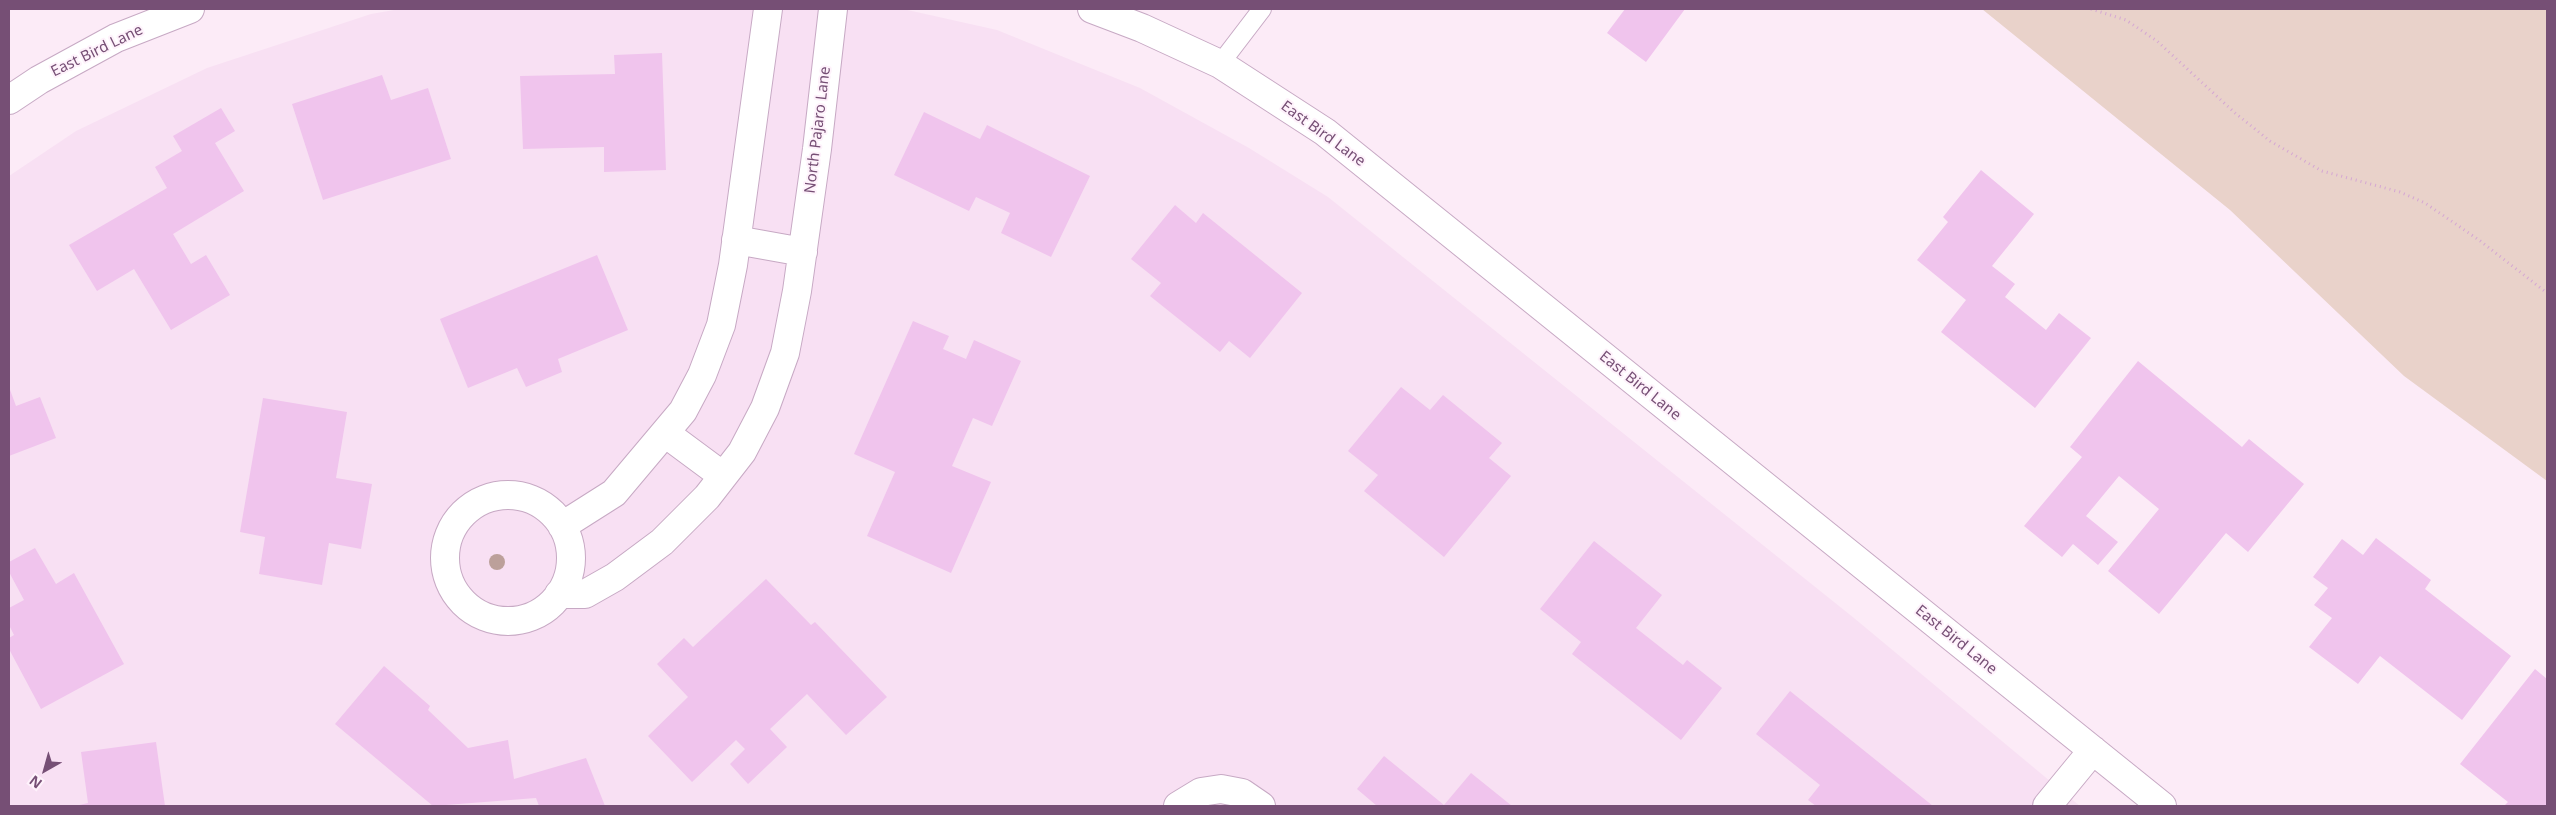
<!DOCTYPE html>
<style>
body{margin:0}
#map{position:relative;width:2556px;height:815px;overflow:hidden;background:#fcebf7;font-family:"Noto Sans",sans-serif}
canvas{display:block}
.frame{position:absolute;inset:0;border:10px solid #764f75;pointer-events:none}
.north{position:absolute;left:20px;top:745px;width:50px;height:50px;-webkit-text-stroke:4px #fef2fb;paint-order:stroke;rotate:218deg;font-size:14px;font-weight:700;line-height:20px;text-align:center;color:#764f75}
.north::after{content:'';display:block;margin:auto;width:18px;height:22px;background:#764f75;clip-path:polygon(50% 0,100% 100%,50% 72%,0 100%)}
</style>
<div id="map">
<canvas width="2556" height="815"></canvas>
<div class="frame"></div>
<div class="north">N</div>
</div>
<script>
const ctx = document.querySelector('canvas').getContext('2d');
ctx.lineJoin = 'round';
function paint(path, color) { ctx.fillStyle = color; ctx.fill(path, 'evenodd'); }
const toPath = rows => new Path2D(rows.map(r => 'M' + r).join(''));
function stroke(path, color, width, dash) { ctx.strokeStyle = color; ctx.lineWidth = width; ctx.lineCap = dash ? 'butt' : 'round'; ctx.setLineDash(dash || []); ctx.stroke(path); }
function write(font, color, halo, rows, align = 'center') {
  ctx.font = font + ' "Noto Sans",sans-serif'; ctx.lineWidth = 4; ctx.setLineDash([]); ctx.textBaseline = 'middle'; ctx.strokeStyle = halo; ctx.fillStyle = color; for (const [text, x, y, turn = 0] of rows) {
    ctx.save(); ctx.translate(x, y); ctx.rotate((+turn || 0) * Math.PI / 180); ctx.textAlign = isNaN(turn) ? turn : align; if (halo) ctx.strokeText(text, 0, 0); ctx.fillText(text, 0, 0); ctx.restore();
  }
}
paint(toPath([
 [400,9,903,9,997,30,1140,88,1249,148,1328,197,1854,618,2080,806,9,806,9,176,76,131,207,68,371,14]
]), '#f8e0f3');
paint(toPath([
 [1982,9,2547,9,2547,481,2404,376,2230,210]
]), '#e9d2ca');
paint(toPath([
 [1625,9,1685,9,1646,62,1607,33],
 [662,53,666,170,604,172,604,147,523,149,520,76,615,74,614,55],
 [382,75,391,100,428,88,451,159,323,200,292,104],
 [221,108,235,131,215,143,244,191,173,234,191,264,206,255,230,295,171,330,134,269,97,291,69,245,167,188,155,167,182,151,173,136],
 [924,112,980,139,987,125,1090,176,1051,257,1001,233,1010,213,976,197,969,211,894,175],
 [1981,170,2034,214,1992,266,2015,284,2005,297,2046,330,2059,313,2091,338,2035,408,1941,332,1966,300,1917,260,1948,222,1943,217],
 [1175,205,1196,223,1203,213,1302,293,1250,358,1229,341,1220,352,1150,296,1161,283,1131,259],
 [597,255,628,330,558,359,562,372,526,387,517,368,468,388,440,319],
 [913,321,949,336,943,349,966,359,974,340,1021,361,992,426,973,418,952,466,991,482,951,573,867,536,895,472,854,454],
 [2138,361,2242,447,2249,439,2304,484,2248,552,2226,533,2159,614,2108,571,2159,509,2119,476,2086,516,2118,542,2098,565,2073,544,2062,557,2024,526,2082,457,2070,447],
 [9,387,16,406,40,397,56,438,9,456],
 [1401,387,1430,410,1443,395,1502,443,1489,458,1511,476,1444,557,1364,491,1378,475,1348,451],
 [263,398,347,412,336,478,372,484,361,549,329,543,322,585,259,574,265,537,240,532],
 [2376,538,2431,580,2425,589,2511,656,2462,720,2380,656,2358,684,2309,647,2332,618,2314,605,2328,588,2313,577,2342,539,2363,555],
 [1594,541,1662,595,1636,628,1683,665,1687,660,1722,688,1681,740,1572,654,1581,642,1540,609],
 [35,548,56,584,74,573,124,664,41,709,9,649,9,638,14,635,9,625,9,608,24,600,9,572,9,562],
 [766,579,811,625,815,622,887,697,846,735,807,694,770,729,787,747,748,784,730,764,745,749,736,740,692,782,648,736,688,697,657,664,684,638,693,647],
 [384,666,430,706,428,710,468,748,508,740,514,779,586,758,605,806,539,806,536,798,433,806,335,724],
 [2535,669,2547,679,2547,806,2504,806,2508,802,2460,764],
 [1790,691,1933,806,1816,806,1808,800,1820,785,1756,734],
 [156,742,165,806,75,806,88,803,81,752],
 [1384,756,1444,805,1471,773,1512,806,1377,806,1357,789]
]), '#f0c4ed');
const service = toPath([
 [1220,64,1262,9]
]);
const minor = toPath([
 [1092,9,1142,28,1220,64,1325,132,2162,806],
 [9,100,39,80,116,38,190,9],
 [736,240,803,252],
 [665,433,723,476],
 '445 558a63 63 0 1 1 126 0a63 63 0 1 1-126 0Z',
 [562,526,614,493,683,411,702,375,721,325,733,265,768,9],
 [559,594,585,594,615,577,662,542,707,497,742,452,765,408,785,353,797,291,817,149,833,9],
 [1178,806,1201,792,1221,789,1242,793,1261,806],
 [2047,806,2093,750]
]);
stroke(service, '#c7a9c4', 20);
stroke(minor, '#c7a9c4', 30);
stroke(toPath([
 [2091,9,2126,20,2157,41,2235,113,2270,141,2322,171,2400,192,2425,203,2479,240,2547,293]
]), '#d5a7d3', 3, [1, 4]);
stroke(service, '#fff', 18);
stroke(minor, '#fff', 28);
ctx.fillStyle = '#bca09a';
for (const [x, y] of [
 [497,562]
]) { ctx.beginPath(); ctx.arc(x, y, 8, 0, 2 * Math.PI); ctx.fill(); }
write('15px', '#764f75', '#fef2fb', [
 ["East Bird Lane",97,51,-26],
 ["North Pajaro Lane",818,130,-83],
 ["East Bird Lane",1323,134,36],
 ["East Bird Lane",1640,386,39],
 ["East Bird Lane",1956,640,39]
]);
</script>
